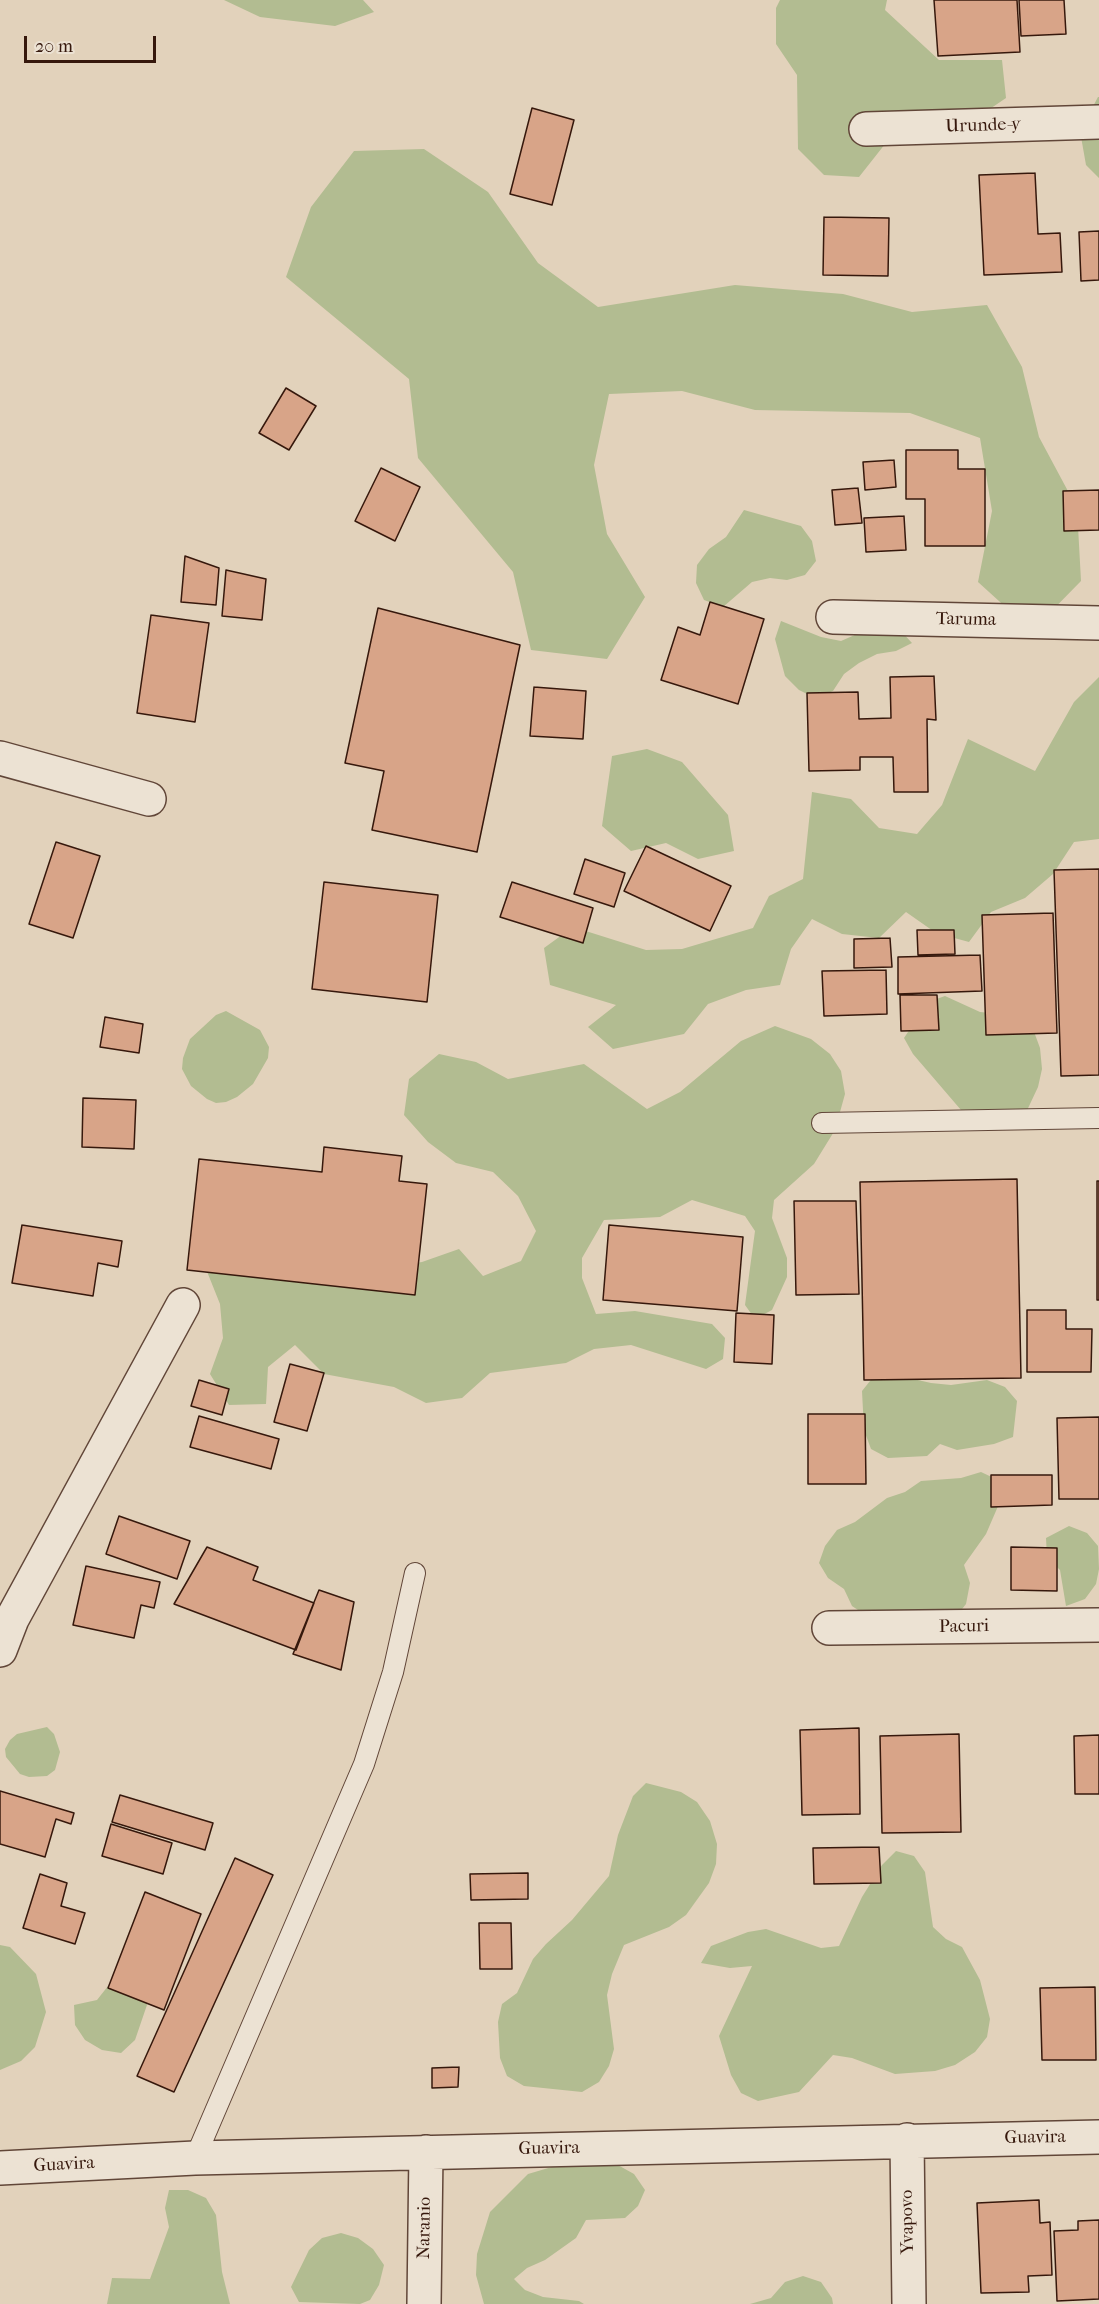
<!DOCTYPE html>
<style>
body{margin:0}
#map{position:relative;width:1099px;height:2304px;overflow:hidden;background:#e2d2bb;font-family:"IM FELL French Canon",serif}
canvas{display:block}
.scale{position:absolute;left:24px;top:36px;width:132px;height:27px;box-sizing:border-box;border:3px solid #36180c;border-top:0;padding-left:8px;font-size:18px;line-height:21px;white-space:nowrap;color:#36180c;-webkit-text-stroke:4px #ece2d3;paint-order:stroke}
</style>
<div id="map">
<canvas width="1099" height="2304"></canvas>
<div class="scale">20 m</div>
</div>
<script>
const ctx = document.querySelector('canvas').getContext('2d');
ctx.lineJoin = 'round';
function paint(path, color) { ctx.fillStyle = color; ctx.fill(path, 'evenodd'); }
const toPath = rows => new Path2D(rows.map(r => 'M' + r).join(''));
function stroke(path, color, width, dash) { ctx.strokeStyle = color; ctx.lineWidth = width; ctx.lineCap = dash ? 'butt' : 'round'; ctx.setLineDash(dash || []); ctx.stroke(path); }
function write(font, color, halo, rows, align = 'center') {
  ctx.font = font + ' "IM FELL French Canon",serif'; ctx.lineWidth = 6; ctx.setLineDash([]); ctx.textBaseline = 'middle'; ctx.strokeStyle = halo; ctx.fillStyle = color; for (const [text, x, y, turn = 0] of rows) {
    ctx.save(); ctx.translate(x, y); ctx.rotate((+turn || 0) * Math.PI / 180); ctx.textAlign = isNaN(turn) ? turn : align; if (halo) ctx.strokeText(text, 0, 0); ctx.fillText(text, 0, 0); ctx.restore();
  }
}
paint(toPath([
 [224,0,363,0,374,12,335,26,260,17],
 [780,0,887,0,885,10,939,60,1002,60,1006,98,975,119,941,110,904,120,859,177,824,175,798,149,797,75,776,44,776,8],
 [1098,97,1099,97,1099,178,1086,165,1080,131],
 [424,149,488,192,538,263,598,307,735,285,843,294,912,312,987,305,1022,367,1039,437,1077,508,1081,581,1032,631,978,582,992,511,980,438,910,413,755,410,682,391,609,394,594,465,607,534,645,597,607,659,531,650,513,572,418,458,409,379,286,277,311,207,354,151],
 [744,510,801,526,812,541,816,561,805,575,787,580,770,578,752,582,723,607,704,600,696,583,697,565,709,549,726,537],
 [781,621,821,637,841,641,880,624,899,629,912,643,896,651,877,654,859,663,844,674,833,691,815,698,799,690,785,676,775,639],
 [1099,677,1099,839,1074,842,1053,874,1025,898,991,912,969,942,936,933,906,912,879,938,842,934,812,919,791,949,780,985,746,990,708,1004,684,1034,613,1049,588,1027,616,1005,550,985,544,948,573,927,646,950,682,949,753,928,769,896,803,879,812,792,851,799,879,828,917,834,942,805,968,739,1035,771,1074,702],
 [647,749,682,762,728,815,734,851,698,859,666,843,631,851,602,826,612,756],
 [945,996,980,1012,1020,1016,1033,1029,1040,1048,1042,1069,1038,1087,1022,1121,967,1117,913,1054,904,1038,928,1002],
 [226,1011,260,1030,269,1047,268,1058,253,1084,237,1097,226,1102,216,1103,207,1099,191,1086,182,1069,183,1058,190,1039,216,1015],
 [775,1026,811,1039,830,1054,841,1071,845,1094,835,1130,814,1164,774,1200,772,1218,787,1258,787,1277,772,1310,755,1319,745,1305,755,1231,745,1216,692,1200,660,1217,604,1220,582,1258,582,1278,596,1314,635,1311,712,1324,725,1338,723,1359,706,1369,631,1345,594,1349,566,1363,490,1373,462,1398,426,1403,394,1387,324,1374,295,1345,268,1367,266,1404,229,1405,210,1374,223,1338,220,1304,206,1269,384,1268,422,1262,459,1249,483,1276,521,1261,536,1231,518,1196,493,1172,456,1163,428,1142,404,1115,409,1079,439,1054,476,1062,508,1079,584,1064,647,1109,680,1092,741,1041],
 [878,1371,931,1383,951,1385,987,1380,1005,1387,1017,1401,1013,1437,994,1444,957,1450,940,1444,927,1456,888,1458,871,1449,864,1430,862,1391],
 [981,1472,998,1480,1002,1497,986,1534,964,1565,970,1583,966,1604,955,1618,867,1616,852,1606,844,1589,828,1578,819,1563,825,1546,837,1530,855,1522,887,1498,905,1492,921,1481,961,1478],
 [1069,1526,1087,1533,1098,1546,1099,1569,1096,1584,1085,1599,1066,1606,1060,1570,1047,1557,1046,1538],
 [47,1727,54,1734,60,1752,55,1770,47,1776,29,1777,20,1774,6,1757,5,1749,10,1740,17,1734],
 [646,1783,681,1792,697,1802,710,1821,717,1844,716,1864,709,1883,686,1915,669,1927,624,1945,612,1974,607,1995,614,2049,609,2066,599,2082,582,2092,524,2086,507,2076,500,2058,498,2022,502,2004,517,1993,533,1959,546,1944,572,1920,609,1876,618,1835,633,1796],
 [896,1851,914,1856,925,1872,933,1927,946,1939,962,1947,980,1980,990,2019,987,2037,975,2052,955,2065,935,2071,895,2074,852,2058,833,2055,799,2092,758,2101,741,2093,731,2075,719,2036,752,1966,730,1968,701,1963,711,1946,748,1932,766,1929,821,1948,839,1946,862,1897,882,1865],
 [0,1945,10,1947,36,1974,46,2012,35,2047,21,2061,0,2070],
 [126,1980,148,2002,135,2040,121,2053,102,2050,85,2040,75,2025,74,2005,97,2000,108,1986],
 [562,2164,616,2164,634,2174,645,2190,638,2206,625,2218,586,2220,576,2238,545,2260,527,2268,514,2279,525,2290,543,2297,579,2301,584,2304,484,2304,476,2275,477,2254,490,2212,528,2174],
 [169,2190,188,2190,206,2198,216,2215,222,2272,230,2304,107,2304,112,2278,150,2279,169,2227,165,2208],
 [341,2233,358,2238,373,2249,384,2265,379,2285,370,2300,360,2304,299,2302,291,2287,309,2250,322,2238],
 [803,2276,821,2282,832,2298,833,2304,750,2304,771,2298,785,2282]
]), '#b2bc91');
const building = toPath([
 [934,0,1017,0,1020,52,938,56,934,0],
 [1019,0,1064,0,1066,34,1021,36,1019,0],
 [532,108,574,120,552,205,510,194,532,108],
 [1035,173,1038,234,1060,233,1062,272,984,275,979,175,1035,173],
 [824,217,889,218,888,276,823,275,824,217],
 [1099,231,1099,280,1081,281,1079,232,1099,231],
 [286,388,316,406,289,450,259,433,286,388],
 [906,450,958,450,958,469,985,469,985,546,925,546,925,499,906,499,906,450],
 [894,460,896,487,865,490,863,462,894,460],
 [381,468,420,487,395,541,355,521,381,468],
 [858,488,862,523,835,525,832,490,858,488],
 [1099,490,1099,530,1064,531,1063,491,1099,490],
 [904,516,906,550,866,552,864,518,904,516],
 [185,556,219,568,216,605,181,602,185,556],
 [226,570,266,579,262,620,222,616,226,570],
 [710,602,764,619,738,704,661,680,678,627,700,635,710,602],
 [378,608,520,645,477,852,372,830,384,771,345,763,378,608],
 [151,615,209,623,195,722,137,713,151,615],
 [934,676,936,720,927,719,928,792,894,792,893,757,860,757,860,770,809,771,807,693,858,692,859,719,891,718,890,677,934,676],
 [534,687,586,691,583,739,530,736,534,687],
 [56,842,100,856,73,938,29,924,56,842],
 [646,846,731,886,710,931,624,891,646,846],
 [585,859,625,873,614,907,574,894,585,859],
 [1099,869,1099,1075,1061,1076,1054,870,1099,869],
 [324,882,438,895,427,1002,312,989,324,882],
 [512,882,593,908,583,943,500,917,512,882],
 [1053,913,1057,1033,986,1035,982,915,1053,913],
 [917,930,954,930,955,954,918,955,917,930],
 [890,938,892,967,854,968,854,939,890,938],
 [980,955,982,991,898,994,898,957,980,955],
 [886,970,887,1014,824,1016,822,971,886,970],
 [900,995,937,995,939,1030,901,1031,900,995],
 [105,1017,143,1024,139,1053,100,1047,105,1017],
 [83,1098,136,1100,134,1149,82,1147,83,1098],
 [324,1147,402,1156,399,1181,427,1184,415,1295,187,1270,199,1159,322,1172,324,1147],
 [1017,1179,1021,1378,864,1380,860,1182,1017,1179],
 [1097,1181,1099,1181,1099,1300,1097,1300,1097,1181],
 [794,1201,856,1201,859,1294,796,1295,794,1201],
 [22,1225,122,1241,118,1267,98,1263,93,1296,12,1283,22,1225],
 [609,1225,743,1237,737,1311,603,1300,609,1225],
 [1027,1310,1066,1310,1066,1329,1092,1329,1091,1372,1027,1372,1027,1310],
 [736,1313,774,1315,772,1364,734,1362,736,1313],
 [290,1364,324,1373,307,1431,274,1422,290,1364],
 [199,1380,229,1389,222,1415,191,1406,199,1380],
 [808,1414,865,1414,866,1484,808,1484,808,1414],
 [199,1416,279,1439,271,1469,190,1447,199,1416],
 [1099,1417,1099,1499,1059,1499,1057,1418,1099,1417],
 [991,1475,1052,1475,1052,1505,991,1507,991,1475],
 [119,1516,190,1541,177,1579,106,1554,119,1516],
 [207,1547,258,1567,253,1580,314,1603,296,1650,174,1604,207,1547],
 [1011,1547,1057,1548,1057,1591,1011,1590,1011,1547],
 [86,1566,160,1582,154,1608,141,1605,134,1638,73,1625,86,1566],
 [319,1590,354,1602,341,1670,293,1654,319,1590],
 [859,1728,860,1814,802,1815,800,1730,859,1728],
 [959,1734,961,1832,882,1833,880,1736,959,1734],
 [1099,1735,1099,1794,1075,1794,1074,1736,1099,1735],
 [0,1791,74,1813,71,1824,56,1819,45,1857,0,1844,0,1791],
 [120,1795,213,1823,205,1850,112,1822,120,1795],
 [111,1824,172,1843,163,1874,102,1856,111,1824],
 [879,1847,881,1883,814,1884,813,1848,879,1847],
 [235,1858,273,1875,174,2092,137,2076,235,1858],
 [528,1873,528,1899,471,1900,470,1874,528,1873],
 [40,1874,67,1883,61,1906,85,1913,75,1944,23,1928,40,1874],
 [145,1892,201,1914,164,2010,108,1988,145,1892],
 [479,1923,511,1923,512,1969,480,1969,479,1923],
 [1095,1987,1096,2060,1042,2060,1040,1988,1095,1987],
 [459,2067,458,2087,432,2088,432,2068,459,2067],
 [1039,2200,1040,2223,1050,2222,1052,2275,1028,2276,1029,2292,981,2293,977,2203,1039,2200],
 [1099,2220,1099,2299,1057,2301,1054,2231,1078,2230,1078,2221,1099,2220]
]);
paint(building, '#d8a488');
stroke(building, '#36180c', 1.5);
const service = toPath([
 [822,1123,1099,1118],
 [195,2158,364,1764,393,1672,415,1573]
]);
const minor = toPath([
 [866,129,1099,122],
 [833,617,1099,623],
 [0,758,149,799],
 [829,1628,1099,1625],
 [0,1650,12,1619,183,1305],
 [907,2140,909,2304],
 [0,2168,195,2158,1099,2137],
 [424,2304,426,2152]
]);
stroke(service, '#614638', 22);
stroke(minor, '#614638', 36);
stroke(service, '#ece2d3', 20);
stroke(minor, '#ece2d3', 33);
write('18px', '#36180c', '#ece2d3', [
 ["Urunde-y",983,126,-2],
 ["Taruma",966,620,1],
 ["Pacuri",964,1627,-1],
 ["Guavira",1035,2138,-1],
 ["Guavira",549,2149,-1],
 ["Guavira",64,2165,-3],
 ["Yvapovo",908,2222,-91],
 ["Naranio",425,2228,-89]
]);
</script>
